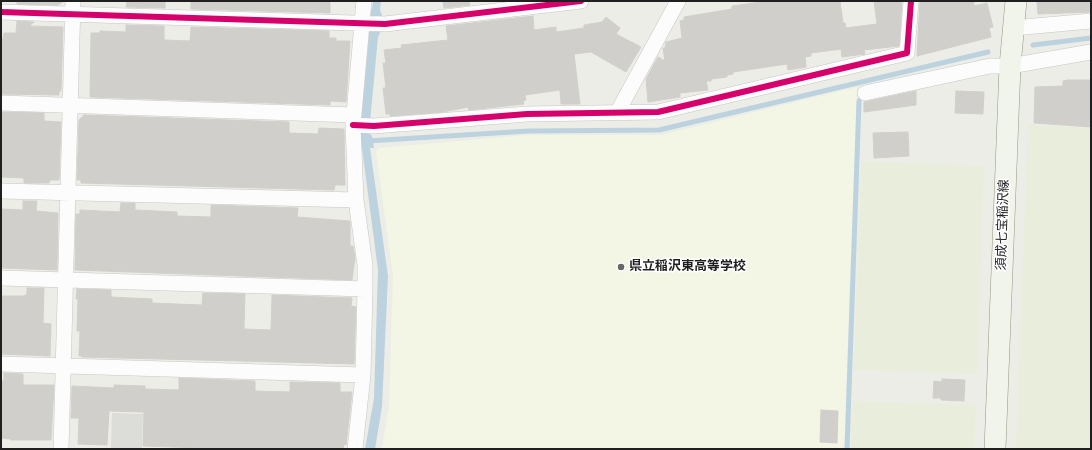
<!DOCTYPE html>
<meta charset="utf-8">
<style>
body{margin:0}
#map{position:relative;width:1092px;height:450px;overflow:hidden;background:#edede8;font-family:Overpass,sans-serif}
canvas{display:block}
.frame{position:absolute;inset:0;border:2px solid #1f1f1f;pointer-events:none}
</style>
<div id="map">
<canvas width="1092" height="450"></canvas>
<div class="frame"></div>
</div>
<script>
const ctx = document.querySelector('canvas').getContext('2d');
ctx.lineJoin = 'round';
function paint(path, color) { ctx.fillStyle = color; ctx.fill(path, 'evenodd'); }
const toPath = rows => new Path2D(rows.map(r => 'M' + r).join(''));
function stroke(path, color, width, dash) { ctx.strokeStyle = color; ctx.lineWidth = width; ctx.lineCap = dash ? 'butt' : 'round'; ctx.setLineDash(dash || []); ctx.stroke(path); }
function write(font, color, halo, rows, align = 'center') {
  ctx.font = font + ' Overpass,"Noto Sans JP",sans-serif'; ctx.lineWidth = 3; ctx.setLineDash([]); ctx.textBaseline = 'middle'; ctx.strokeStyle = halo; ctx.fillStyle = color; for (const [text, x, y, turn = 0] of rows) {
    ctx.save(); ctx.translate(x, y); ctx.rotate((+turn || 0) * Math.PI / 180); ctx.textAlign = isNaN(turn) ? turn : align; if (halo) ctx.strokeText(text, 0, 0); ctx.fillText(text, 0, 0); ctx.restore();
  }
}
paint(toPath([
 [112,413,143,414,142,449,111,448]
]), '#dcdcd9');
paint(toPath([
 [857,87,844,449,382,449,389,407,393,276,376,151,379,148,528,135,661,135]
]), '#f3f6e4');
paint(toPath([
 [1028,125,1091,128,1091,449,1016,449],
 [861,161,984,166,977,374,854,370],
 [853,401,976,405,974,449,851,449]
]), '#e9eddc');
paint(toPath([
 [373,1,381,1,380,10,382,15,380,33,378,37,369,133,372,136,374,148,370,148,388,276,382,407,375,449,365,449,374,398,378,270,360,133,369,35,366,32,368,14,372,9]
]), '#bdd2df');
stroke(toPath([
 [1033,45,1091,38],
 [367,141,528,131,659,130,988,52],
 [847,449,859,101]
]), '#bdd2df', 5);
const building = toPath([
 [17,1,64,1,58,5,17,4,17,1],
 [127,1,165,1,165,8,126,7,127,1],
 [191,1,330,1,330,13,191,9,191,1],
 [443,1,469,1,470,5,444,8,443,1],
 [768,1,840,1,843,23,845,23,846,28,877,24,874,1,902,1,899,46,864,50,865,54,842,57,841,49,811,53,811,56,805,57,806,67,788,70,787,64,733,72,733,74,727,75,727,77,711,79,711,81,706,81,708,90,680,93,680,97,648,102,646,79,658,57,665,61,663,48,665,48,666,42,682,38,680,21,684,20,684,17,732,9,732,6,768,1],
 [920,1,974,1,974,6,987,3,993,27,989,28,991,37,917,56,920,1],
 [1091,1,1091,12,1038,14,1037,2,1091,1],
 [533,16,534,30,556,27,556,32,584,28,584,25,602,22,606,17,620,28,616,34,641,47,626,72,591,52,574,54,580,104,561,104,560,90,525,95,526,100,523,101,524,104,469,110,468,107,443,112,390,116,390,114,386,114,383,88,386,88,383,63,386,63,384,50,402,48,401,45,448,40,446,26,533,16],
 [17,21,34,22,29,26,63,27,61,91,59,91,59,95,1,94,2,39,3,39,4,33,16,33,17,21],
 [126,25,164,26,164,40,190,41,191,27,329,31,329,38,336,38,336,41,350,41,346,102,330,101,330,105,90,97,91,33,100,33,100,31,126,32,126,25],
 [1068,80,1091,80,1091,127,1034,123,1035,87,1063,86,1063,81,1068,80],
 [916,91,916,105,864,112,864,102,916,91],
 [956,91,984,92,983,114,955,113,956,91],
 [1,112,44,113,44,121,61,122,59,180,50,180,49,183,24,183,24,178,1,177,1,112],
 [84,115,289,122,289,133,318,134,319,128,344,129,345,185,335,185,334,190,81,183,81,180,77,180,79,120,84,115],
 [906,132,908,132,909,156,874,158,873,133,906,132],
 [23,201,37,201,36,211,58,213,57,270,1,268,1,209,23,210,23,201],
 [121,203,135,203,135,210,177,212,177,216,211,217,211,205,298,208,297,217,350,221,350,246,353,246,355,258,352,280,75,270,76,214,80,214,80,210,120,212,121,203],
 [27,288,44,288,43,323,51,324,50,356,1,354,1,296,24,296,27,294,27,288],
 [77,289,111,290,111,297,152,299,152,303,202,305,203,293,245,294,244,329,271,330,272,295,352,298,351,306,356,307,354,364,82,357,82,356,79,356,80,331,77,331,78,299,76,299,77,289],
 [4,373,23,374,23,385,54,385,51,440,10,440,11,439,1,438,1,381,4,381,4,373],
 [179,378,255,381,255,391,290,392,290,382,340,383,340,392,352,392,346,445,344,444,343,449,231,449,143,446,144,412,109,411,107,445,78,444,79,418,71,418,72,386,114,388,114,385,145,386,145,389,179,390,179,378],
 [942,379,965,380,964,401,941,400,941,398,933,398,934,381,942,382,942,379],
 [821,410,838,411,837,443,820,442,821,410]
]);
paint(building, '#d0cfcb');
stroke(building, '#d0cfca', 1);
const street = toPath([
 [1,12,385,24,581,1],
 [1013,28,1091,21],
 [865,93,990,66,1010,66,1091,52],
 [1,103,354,115],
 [617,113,678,1],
 [353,125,374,126,527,114,658,112,907,53,911,1],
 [1,191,356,200],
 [1,278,365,289],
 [1,364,363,375],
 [61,449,73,1],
 [355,449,363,375,365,289,365,265,356,200,353,125,364,1]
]);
const secondary = toPath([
 [995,449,1010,66,1016,1]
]);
stroke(street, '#c6c6c4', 16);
stroke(secondary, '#919781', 22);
stroke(street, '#fcfcfc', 15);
stroke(secondary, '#f1f4eb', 21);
stroke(toPath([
 [1,12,385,24,581,1],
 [353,125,374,126,527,114,658,112,907,53,911,1]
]), '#d6006c', 6);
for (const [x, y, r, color] of [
 [621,267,4,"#676765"]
]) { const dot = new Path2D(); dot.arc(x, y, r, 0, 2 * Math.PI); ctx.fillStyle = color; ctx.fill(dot); stroke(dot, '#fff', 1.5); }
write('13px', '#1f1f1f', '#fff', [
 ["須成七宝稲沢線",1004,225,-88]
]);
write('bold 13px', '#1f1f1f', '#fff', [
 ["県立稲沢東高等学校",629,267]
], 'left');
</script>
